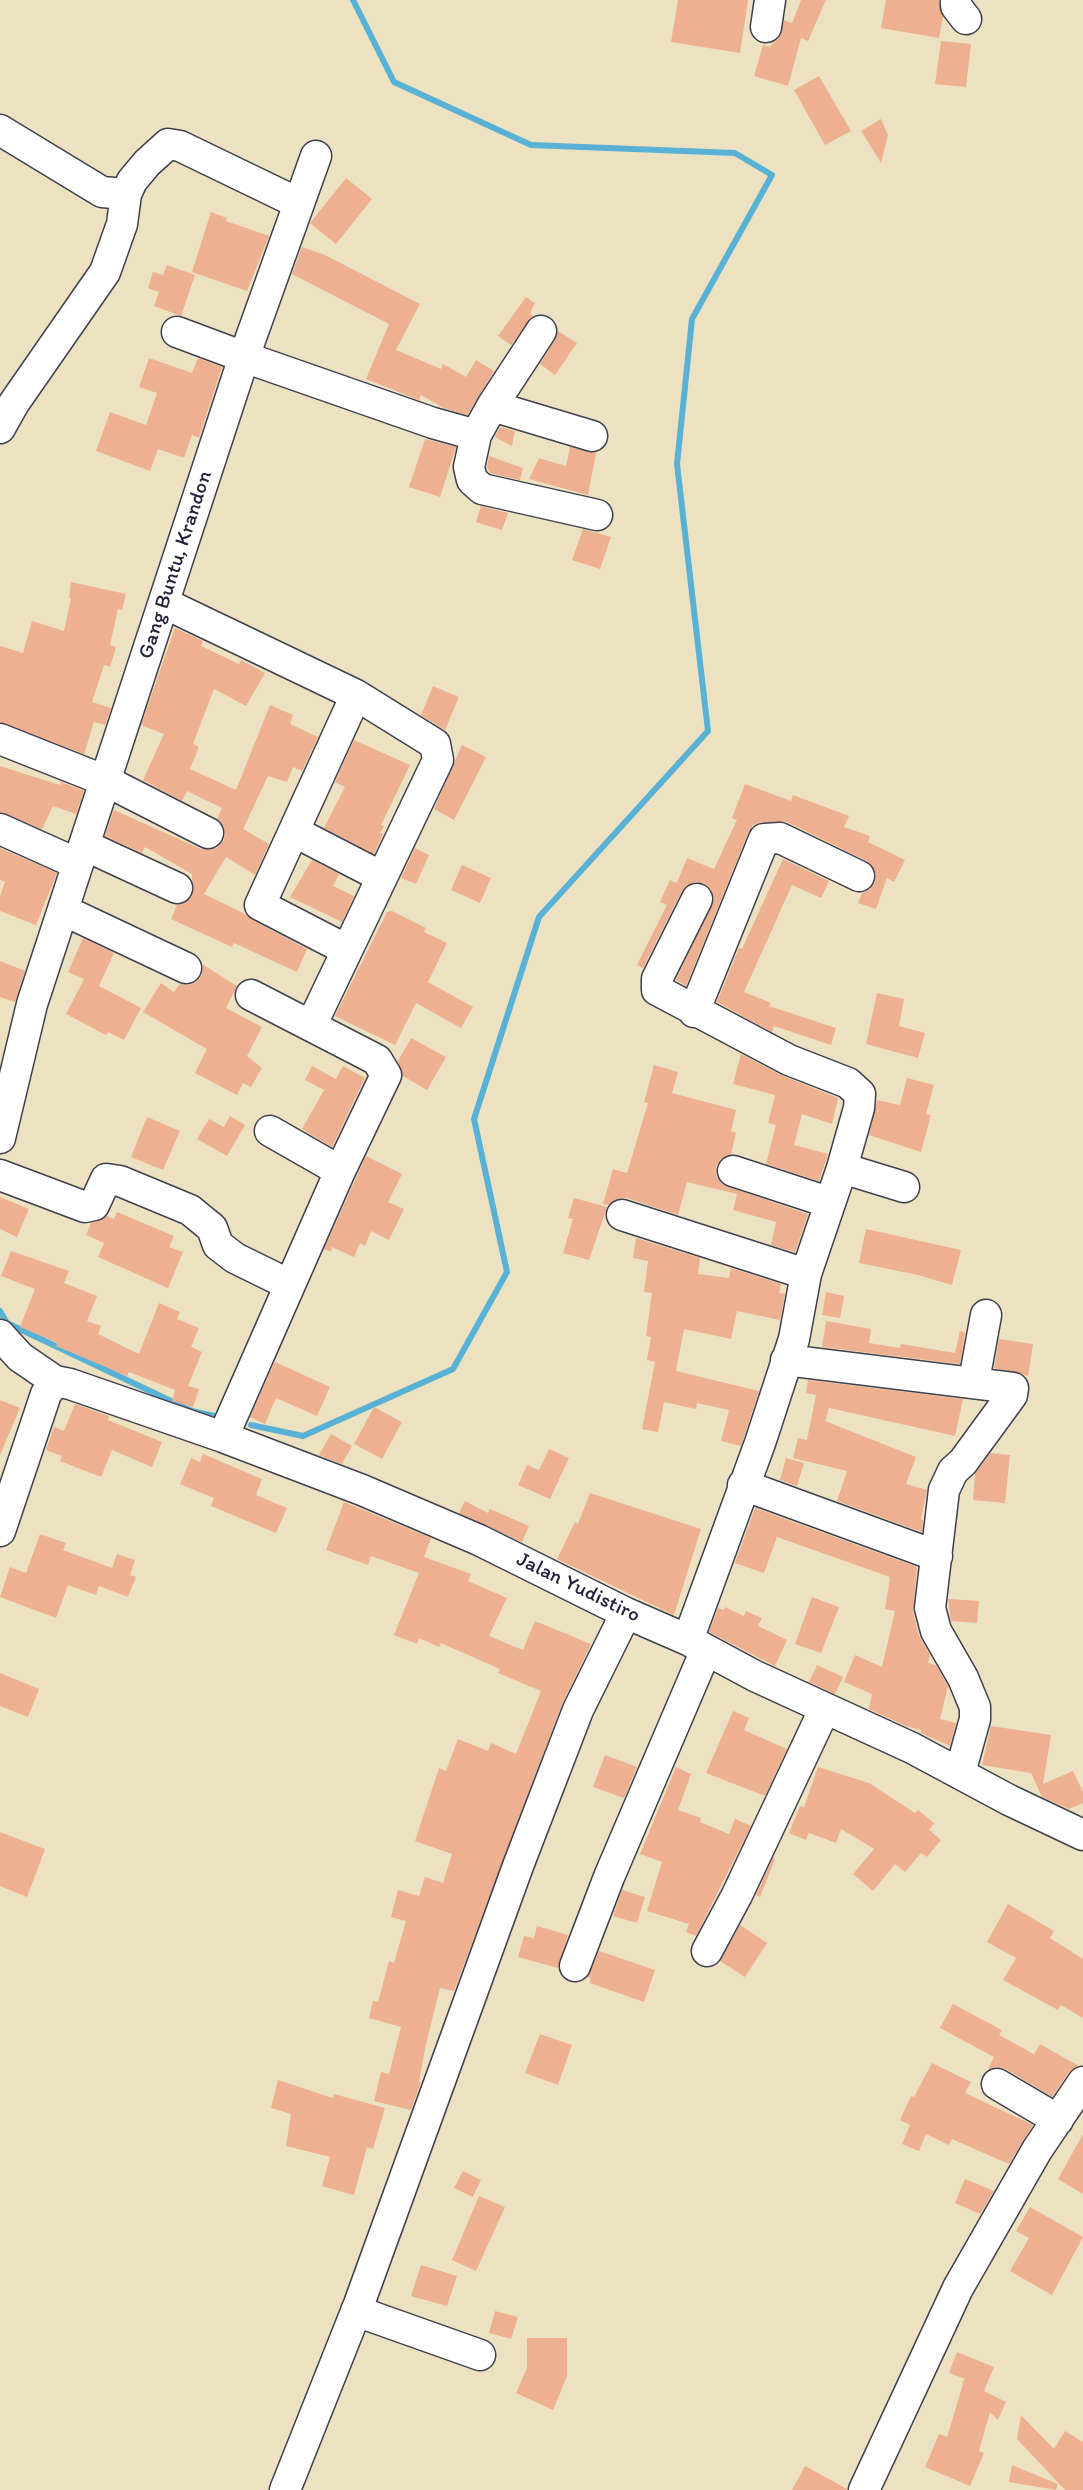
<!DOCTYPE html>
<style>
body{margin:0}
canvas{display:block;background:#ece2c1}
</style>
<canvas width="1083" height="2490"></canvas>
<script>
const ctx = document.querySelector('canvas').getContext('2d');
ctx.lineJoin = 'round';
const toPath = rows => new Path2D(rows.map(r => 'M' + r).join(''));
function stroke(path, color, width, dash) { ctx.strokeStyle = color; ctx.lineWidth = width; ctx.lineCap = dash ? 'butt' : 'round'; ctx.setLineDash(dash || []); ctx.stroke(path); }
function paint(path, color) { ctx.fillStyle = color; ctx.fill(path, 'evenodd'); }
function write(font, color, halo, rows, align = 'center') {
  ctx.font = font + ' Itim,sans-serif'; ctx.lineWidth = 4.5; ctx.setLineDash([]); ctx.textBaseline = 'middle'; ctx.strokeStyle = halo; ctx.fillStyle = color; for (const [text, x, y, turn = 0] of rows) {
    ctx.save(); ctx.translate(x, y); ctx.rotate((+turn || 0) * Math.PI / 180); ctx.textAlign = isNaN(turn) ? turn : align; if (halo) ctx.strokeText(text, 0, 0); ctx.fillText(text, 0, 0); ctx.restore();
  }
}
stroke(toPath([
 [0,1311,7,1323,192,1411,214,1416],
 [251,1425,303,1436,453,1369,507,1272,474,1119,539,917,708,731,677,464,692,319,772,175,735,153,531,145,394,82,353,0]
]), '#59b2d6', 6);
paint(toPath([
 [678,0,748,0,740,53,671,42],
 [801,0,826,0,808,41,801,38,788,86,754,76,763,45,769,47,779,38,784,20,792,23],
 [886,0,939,0,943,17,939,38,881,28],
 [941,41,971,44,966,87,935,84],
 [819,76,851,131,825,145,794,90],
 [881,119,888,135,881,163,861,131],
 [346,178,372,199,336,244,310,223],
 [211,212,227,218,226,221,269,236,247,291,192,272],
 [302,247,325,255,420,304,396,350,441,369,443,364,466,377,476,360,494,371,467,415,444,408,421,395,419,400,366,379,389,324,292,274],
 [167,265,195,275,181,316,154,306,159,292,148,288,153,272,163,275],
 [526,297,535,303,530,313,533,316,511,345,498,336],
 [558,331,577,343,555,375,540,364,555,340],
 [149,358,192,373,198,358,222,367,199,438,192,435,184,458,158,449,150,471,96,451,110,412,146,425,157,393,139,387],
 [500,427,515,431,512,446,495,437],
 [425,439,456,447,440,497,409,487],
 [570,447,596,453,588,495,529,479,539,458,566,466],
 [489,456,523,468,520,480,490,473,487,467],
 [481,506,508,513,502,530,476,522],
 [583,529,611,537,600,569,572,560],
 [71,582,126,594,122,610,118,609,110,645,116,647,110,667,104,665,92,702,111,708,105,725,94,722,84,754,0,722,0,646,23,653,32,621,64,631,71,598,69,598],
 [175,628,203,641,201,646,239,664,241,660,265,673,246,706,214,689,193,744,199,747,190,769,236,790,270,705,293,715,290,724,318,737,302,771,293,767,287,782,268,776,243,829,269,844,255,875,226,857,204,894,245,914,252,920,307,949,297,972,234,943,232,947,171,919,177,905,186,902,192,896,192,874,145,847,142,853,105,836,114,810,201,849,217,848,224,840,225,832,217,819,222,808,187,791,182,801,143,780,164,734,141,725],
 [433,686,459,697,445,730,421,715],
 [354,740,410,765,381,825,384,826,380,833,383,834,374,854,324,828,345,787,335,782],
 [462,745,486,757,454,820,434,809],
 [0,766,60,785,61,782,84,791,76,814,53,806,42,829,0,812],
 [745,784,791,801,793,795,849,816,844,827,870,836,868,842,905,860,894,882,887,878,876,909,858,903,862,893,869,890,875,883,876,874,867,861,787,822,762,822,753,825,748,833,686,986,676,980,714,899,711,889,704,883,695,882,682,891,643,968,637,965,667,905,660,902,670,880,677,883,687,858,714,869,737,820,732,818],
 [0,848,57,873,36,925,0,911,0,896,5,882,0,880],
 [415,848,429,855,416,884,401,878],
 [783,859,829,881,821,898,792,885,744,992,771,1003,769,1006,836,1028,831,1045,774,1026,772,1032,717,1002,739,948,742,949],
 [312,860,339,874,333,886,354,896,342,922,290,897],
 [462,865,491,878,480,903,451,890],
 [392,911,426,928,424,932,447,943,428,982,473,1007,461,1028,416,1003,395,1045,335,1016,387,912],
 [83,938,114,953,99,986,141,1008,124,1040,108,1032,106,1035,66,1014,84,979,68,972],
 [0,961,25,971,15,1002,0,997],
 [202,964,237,986,226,1008,262,1027,247,1056,262,1068,251,1087,243,1083,237,1095,195,1073,207,1049,143,1012,161,983,174,992,180,984,188,985,196,982,202,975],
 [877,993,904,999,899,1026,925,1033,918,1058,866,1044],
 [411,1038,446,1057,427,1090,403,1076,398,1061],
 [741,1054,783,1076,838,1098,832,1124,802,1114,794,1145,828,1154,819,1181,766,1164,776,1125,768,1123,775,1095,733,1084],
 [654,1065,678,1072,672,1093,736,1110,731,1131,736,1133,731,1154,721,1159,716,1166,716,1175,721,1183,728,1187,808,1214,795,1252,771,1245,776,1222,733,1210,737,1194,687,1182,678,1215,627,1198,618,1198,609,1205,603,1204,613,1169,627,1173,648,1103,644,1102],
 [312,1066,336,1079,343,1066,365,1078,332,1147,302,1129,324,1090,305,1080],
 [907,1078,934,1085,926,1114,931,1115,921,1152,869,1135,877,1100,900,1105],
 [230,1116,245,1125,227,1156,197,1139,209,1119,224,1127],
 [147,1117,180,1131,163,1170,131,1157],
 [366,1156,402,1174,388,1202,404,1209,389,1240,371,1231,365,1246,360,1243,354,1257,332,1247,331,1252,324,1249],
 [0,1197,29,1209,17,1237,0,1229],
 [574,1198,607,1207,589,1260,563,1253,573,1219,568,1218],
 [117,1212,174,1236,169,1247,183,1252,168,1288,98,1257,104,1243,86,1235,91,1223,107,1216,114,1219],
 [866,1229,961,1250,952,1285,918,1275,859,1263],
 [636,1238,700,1258,698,1274,729,1278,731,1268,781,1284,779,1293,785,1294,780,1320,737,1311,731,1339,684,1329,676,1371,759,1391,741,1446,721,1441,729,1410,697,1403,696,1409,664,1402,658,1432,642,1429,655,1362,647,1360,651,1337,646,1336,652,1293,644,1292,648,1261,633,1258],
 [11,1251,69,1271,64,1283,97,1296,87,1321,101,1326,98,1334,139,1354,159,1303,180,1312,177,1319,199,1328,191,1347,202,1352,188,1386,199,1389,193,1407,172,1401,175,1390,129,1372,127,1376,56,1346,58,1343,20,1327,35,1289,1,1276],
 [826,1292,844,1296,840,1318,822,1315],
 [826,1321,871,1329,869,1343,900,1348,901,1344,955,1353,960,1331,965,1332,960,1364,822,1347],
 [999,1339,1033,1344,1028,1376,994,1368],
 [275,1362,330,1387,317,1416,276,1398,265,1424,250,1417],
 [808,1380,963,1399,955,1436,829,1408,825,1421,916,1457,906,1484,927,1490,921,1519,923,1520,922,1532,837,1501,847,1471,793,1458,798,1438,807,1440,816,1395,806,1393],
 [0,1400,20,1408,0,1455],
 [75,1404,109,1416,108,1420,162,1442,152,1467,112,1450,101,1477,60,1461,62,1456,46,1450,54,1427,64,1431],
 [374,1407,402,1422,382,1459,354,1444],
 [331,1434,352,1446,342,1464,319,1455],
 [549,1449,569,1458,550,1499,518,1485,527,1465,539,1470],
 [991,1453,1010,1455,1005,1503,973,1500,975,1474],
 [203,1454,262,1479,256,1495,287,1508,276,1533,211,1506,214,1498,180,1484,191,1458,200,1462],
 [786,1458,804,1463,797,1486,780,1480],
 [590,1493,701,1529,674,1615,557,1559,575,1522,578,1524],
 [465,1501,488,1513,490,1509,529,1526,522,1542,459,1513],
 [344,1502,431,1538,424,1557,471,1574,468,1581,507,1598,489,1636,523,1650,535,1621,591,1644,562,1704,454,1991,440,1988,426,2044,419,2082,421,2082,411,2110,374,2101,381,2072,389,2074,401,2027,369,2018,373,2001,378,2002,389,1961,394,1963,406,1921,391,1917,398,1890,419,1896,425,1877,443,1883,452,1854,415,1841,439,1768,446,1771,458,1739,488,1751,491,1743,516,1754,541,1691,498,1673,500,1669,441,1643,439,1647,419,1638,417,1644,394,1635,419,1573,371,1556,368,1565,326,1550],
 [755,1508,917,1567,913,1612,919,1636,930,1655,928,1663,936,1665,948,1686,940,1719,956,1723,950,1746,921,1733,921,1730,906,1726,869,1709,872,1694,844,1682,855,1655,882,1667,895,1611,885,1609,890,1577,777,1537,764,1573,735,1563],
 [40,1534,66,1543,63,1550,112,1568,117,1554,135,1560,130,1575,136,1577,128,1597,99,1586,96,1595,68,1585,56,1618,0,1597,10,1567,26,1573],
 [812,1597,839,1607,821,1653,795,1644],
 [948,1599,979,1601,977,1623,951,1621],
 [725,1607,744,1616,746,1611,762,1618,758,1626,787,1640,775,1666,709,1632,718,1608,724,1610],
 [817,1665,843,1677,835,1694,809,1682],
 [0,1673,39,1689,28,1717,0,1706],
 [733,1711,749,1718,744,1730,787,1749,765,1796,706,1773],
 [991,1726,1051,1735,1043,1784,1073,1771,1083,1792,1083,1803,1069,1809,1042,1797,1031,1773,982,1765],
 [605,1755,637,1767,624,1798,593,1787],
 [676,1767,691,1774,678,1810,701,1818,700,1822,729,1834,735,1819,751,1826,696,1936,686,1932,689,1924,647,1911,662,1862,640,1854],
 [818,1767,869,1783,915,1813,918,1810,934,1823,929,1830,941,1840,927,1857,921,1853,905,1872,895,1864,873,1891,853,1874,874,1849,841,1829,836,1843,809,1833,806,1840,789,1833,800,1806,804,1807],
 [0,1832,45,1849,27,1897,0,1886],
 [773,1858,775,1859,760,1897,756,1895],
 [622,1890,645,1897,637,1923,613,1916],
 [1008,1904,1054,1931,1050,1938,1083,1959,1083,2018,1061,2005,1058,2010,1003,1980,1016,1958,987,1942],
 [740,1925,767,1943,745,1977,720,1961],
 [537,1926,568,1935,558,1968,518,1957,524,1936,534,1938],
 [599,1951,655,1970,644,2002,590,1983,591,1978,588,1977],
 [953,2004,1002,2030,999,2035,1034,2054,1040,2044,1079,2066,1069,2072,1052,2097,1006,2069,997,2067,988,2069,994,2057,940,2028],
 [540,2034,572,2045,558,2085,525,2073],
 [932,2063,971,2082,965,2093,1033,2125,1009,2164,952,2139,949,2145,926,2134,919,2151,902,2144,910,2125,900,2120,911,2096,914,2097],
 [278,2080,333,2098,334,2094,385,2108,373,2149,367,2147,354,2195,322,2186,330,2157,286,2146,291,2114,271,2108],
 [1083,2134,1083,2194,1058,2179],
 [463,2171,481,2180,473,2197,454,2188],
 [965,2179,994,2191,980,2214,955,2203],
 [479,2196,505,2207,476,2271,452,2260],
 [1030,2207,1083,2237,1052,2295,1010,2271,1029,2238,1016,2231],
 [421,2265,457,2276,447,2306,411,2296],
 [495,2311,518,2317,511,2339,489,2333],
 [527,2338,567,2338,567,2376,553,2410,516,2393,527,2368],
 [957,2352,994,2367,984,2391,1006,2402,998,2420,990,2412,979,2451,984,2453,970,2486,925,2467,939,2434,947,2437,963,2384,962,2382,965,2379,949,2373],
 [1021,2415,1054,2449,1065,2431,1083,2442,1083,2490,1065,2490,1017,2439],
 [1012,2465,1058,2484,1056,2490,1009,2482],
 [805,2466,847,2489,847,2490,792,2490]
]), '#edb090');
const minor = toPath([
 [956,0,956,6,966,19],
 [766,27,770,0],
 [0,130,102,192,126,194,132,181,147,163,168,144,180,146,298,203],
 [177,332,244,357,316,156],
 [492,406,541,331],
 [0,428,14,403,105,272,122,224,126,194],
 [476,435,469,467,472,480,482,489,597,515],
 [164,603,356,695,435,744,438,760,311,1026],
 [0,739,106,781,208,833],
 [0,829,78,864],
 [295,832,382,877],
 [84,845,177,888],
 [63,910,186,968],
 [347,950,260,905,356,695],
 [694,1012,764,839,780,838,859,876],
 [270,1131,340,1171],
 [0,1138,32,1004,244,357,433,423,476,435,492,406,592,436],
 [842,1168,904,1187],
 [733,1171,828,1202],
 [0,1175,85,1207,94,1205,106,1179,120,1181,190,1210,212,1228,218,1245,235,1258,290,1285],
 [622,1215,806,1274],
 [0,1335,20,1357,55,1381,70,1384,223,1437,362,1490,479,1540,626,1613,688,1640,755,1676,912,1748,1009,1800,1083,1835],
 [786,1360,1013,1388,1012,1395,963,1462,953,1471,944,1490,930,1608,936,1631,963,1678,975,1707,975,1719,960,1773],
 [974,1381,986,1315],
 [223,1437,340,1171,386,1075,377,1060,251,995],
 [743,1485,937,1556],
 [0,1531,46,1394,55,1381],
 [688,1640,760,1443,794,1339,806,1274,842,1168,859,1108,860,1094,848,1083,789,1060,657,990,657,979,697,899],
 [707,1951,737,1895,825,1708],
 [575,1966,609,1877,706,1650],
 [997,2084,1058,2120],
 [356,2311,480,2355],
 [285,2490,359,2304,518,1866,578,1710,626,1613],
 [864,2490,958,2288,1037,2150,1083,2082]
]);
stroke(minor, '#403f4f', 33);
stroke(minor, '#fff', 30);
write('21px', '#22223b', '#fff', [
 ["Gang Buntu, Krandon",176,565,-72],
 ["Jalan Yudistiro",578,1588,26]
]);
</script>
